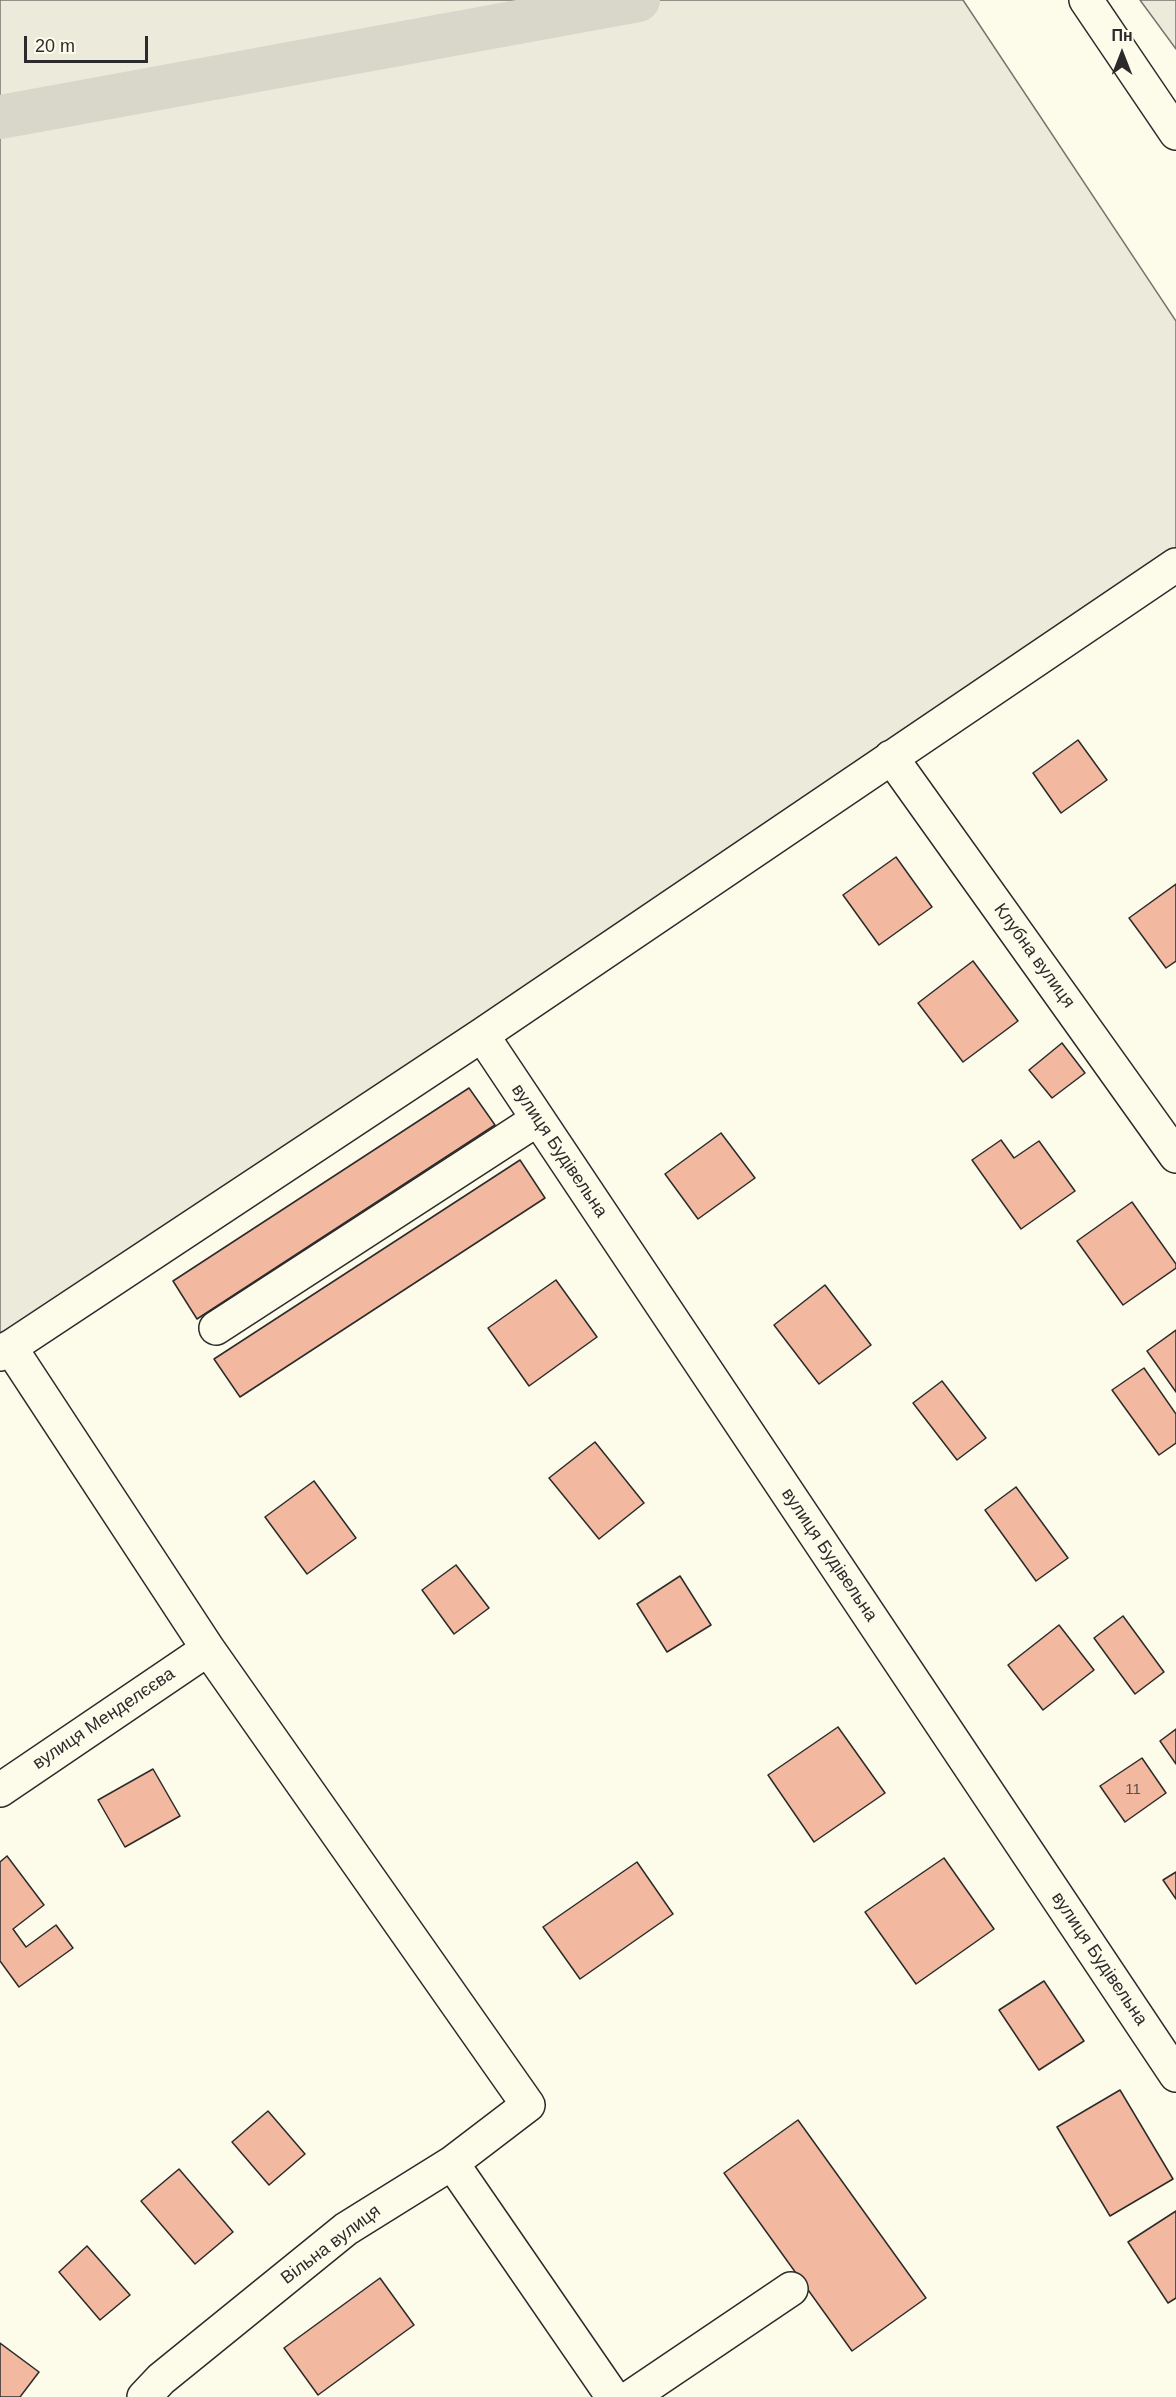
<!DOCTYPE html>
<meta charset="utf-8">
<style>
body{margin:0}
#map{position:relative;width:1176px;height:2397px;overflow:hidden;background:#fdfbea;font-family:Arial,sans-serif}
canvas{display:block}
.north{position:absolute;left:1092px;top:24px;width:60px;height:60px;-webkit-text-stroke:4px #fdfbea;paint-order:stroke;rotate:0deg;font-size:16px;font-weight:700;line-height:24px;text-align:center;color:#2b2b2b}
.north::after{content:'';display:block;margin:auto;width:21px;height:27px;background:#2b2b2b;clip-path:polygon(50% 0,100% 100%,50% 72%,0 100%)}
.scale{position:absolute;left:24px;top:36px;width:124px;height:27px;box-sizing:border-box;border:3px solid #2b2b2b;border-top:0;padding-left:8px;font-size:18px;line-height:21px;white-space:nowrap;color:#2b2b2b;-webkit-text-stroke:4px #fdfbea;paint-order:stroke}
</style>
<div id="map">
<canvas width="1176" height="2397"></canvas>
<div class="north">Пн</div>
<div class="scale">20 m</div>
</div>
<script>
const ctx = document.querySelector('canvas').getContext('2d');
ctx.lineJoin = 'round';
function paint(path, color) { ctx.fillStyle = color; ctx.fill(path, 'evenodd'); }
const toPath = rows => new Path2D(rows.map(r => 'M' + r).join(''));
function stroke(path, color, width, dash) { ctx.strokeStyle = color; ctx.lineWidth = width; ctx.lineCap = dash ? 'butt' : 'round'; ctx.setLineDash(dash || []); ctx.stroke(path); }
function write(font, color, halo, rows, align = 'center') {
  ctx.font = font + ' Arial,sans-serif'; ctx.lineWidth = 4.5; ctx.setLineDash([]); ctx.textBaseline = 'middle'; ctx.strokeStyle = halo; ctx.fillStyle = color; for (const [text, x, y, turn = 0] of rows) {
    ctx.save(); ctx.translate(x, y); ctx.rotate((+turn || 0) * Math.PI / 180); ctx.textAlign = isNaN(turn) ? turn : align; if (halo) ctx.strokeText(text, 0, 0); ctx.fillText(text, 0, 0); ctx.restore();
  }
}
const green = toPath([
 [0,0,963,0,1176,321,1176,565,0,1354,0,0],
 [1140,0,1176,0,1176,49,1140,0]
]);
paint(green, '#ecebdb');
stroke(green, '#74746e', 1.5);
stroke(toPath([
 [0,117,638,0]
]), '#d8d7c9', 44);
const building = toPath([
 [1078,740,1107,780,1061,813,1033,773,1078,740],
 [896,857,932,907,879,945,843,895,896,857],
 [1176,884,1176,961,1166,968,1129,918,1176,884],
 [973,961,1018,1021,963,1062,918,1003,973,961],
 [1062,1043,1085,1073,1052,1098,1029,1070,1062,1043],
 [469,1088,495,1125,197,1319,173,1281,469,1088],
 [721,1133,755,1178,698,1219,665,1174,721,1133],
 [1001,1140,1014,1158,1039,1141,1075,1191,1021,1229,972,1160,1001,1140],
 [520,1160,545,1198,240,1397,214,1359,520,1160],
 [1132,1202,1176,1264,1176,1268,1123,1305,1077,1241,1132,1202],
 [556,1280,597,1337,529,1386,488,1328,556,1280],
 [825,1285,871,1345,819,1384,774,1325,825,1285],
 [1176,1330,1176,1392,1147,1351,1176,1330],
 [1144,1368,1176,1414,1176,1443,1159,1455,1112,1390,1144,1368],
 [942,1381,986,1438,957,1460,913,1403,942,1381],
 [595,1442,644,1503,599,1539,549,1478,595,1442],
 [314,1481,356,1538,307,1574,265,1517,314,1481],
 [1016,1487,1068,1558,1036,1581,985,1510,1016,1487],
 [456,1565,489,1608,454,1634,422,1590,456,1565],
 [680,1576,711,1625,667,1652,637,1604,680,1576],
 [1123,1616,1164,1672,1135,1694,1094,1638,1123,1616],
 [1059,1625,1094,1670,1043,1710,1008,1665,1059,1625],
 [838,1727,885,1793,814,1842,768,1775,838,1727],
 [1176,1729,1176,1764,1160,1741,1176,1729],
 [1142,1758,1166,1793,1125,1822,1100,1786,1142,1758],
 [153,1769,180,1816,125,1847,98,1800,153,1769],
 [7,1856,44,1905,13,1929,26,1947,56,1925,73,1948,19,1987,0,1961,0,1862,7,1856],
 [944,1858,994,1929,916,1984,865,1912,944,1858],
 [637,1862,673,1914,580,1979,543,1927,637,1862],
 [1176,1872,1176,1899,1163,1880,1176,1872],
 [1044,1981,1084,2041,1039,2070,999,2010,1044,1981],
 [1120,2090,1173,2179,1110,2216,1057,2127,1120,2090],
 [268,2111,305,2154,269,2185,232,2142,268,2111],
 [798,2120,926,2298,852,2351,724,2173,798,2120],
 [179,2169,233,2232,195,2264,141,2201,179,2169],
 [1176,2211,1176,2298,1168,2303,1128,2242,1176,2211],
 [87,2246,130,2295,100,2320,59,2272,87,2246],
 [380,2278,414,2325,318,2395,284,2348,380,2278],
 [0,2343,39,2372,20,2397,0,2397,0,2343]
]);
paint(building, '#f2b8a0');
stroke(building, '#2b2b2b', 1.5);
const minor = toPath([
 [891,757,1176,1156],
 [482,1035,1176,2075],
 [216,1328,538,1119],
 [10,1347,208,1649,528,2105,452,2163,346,2229,161,2379,144,2397],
 [0,1354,482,1035,1176,565],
 [0,1790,208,1649],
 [452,2163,613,2397],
 [631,2397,791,2289]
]);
const major = toPath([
 [1086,0,1176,133]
]);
stroke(minor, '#2b2b2b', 36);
stroke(major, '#2b2b2b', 36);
stroke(minor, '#fdfbea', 33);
stroke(major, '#fdfbea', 33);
write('15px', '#5d4e48', null, [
 ["11",1133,1790]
]);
write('18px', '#2b2b2b', '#fdfbea', [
 ["Клубна вулиця",1034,956,54],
 ["вулиця Будівельна",559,1151,56],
 ["вулиця Будівельна",829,1555,56],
 ["вулиця Менделєєва",104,1719,-34],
 ["вулиця Будівельна",1099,1959,56],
 ["Вільна вулиця",331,2245,-37]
]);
</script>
